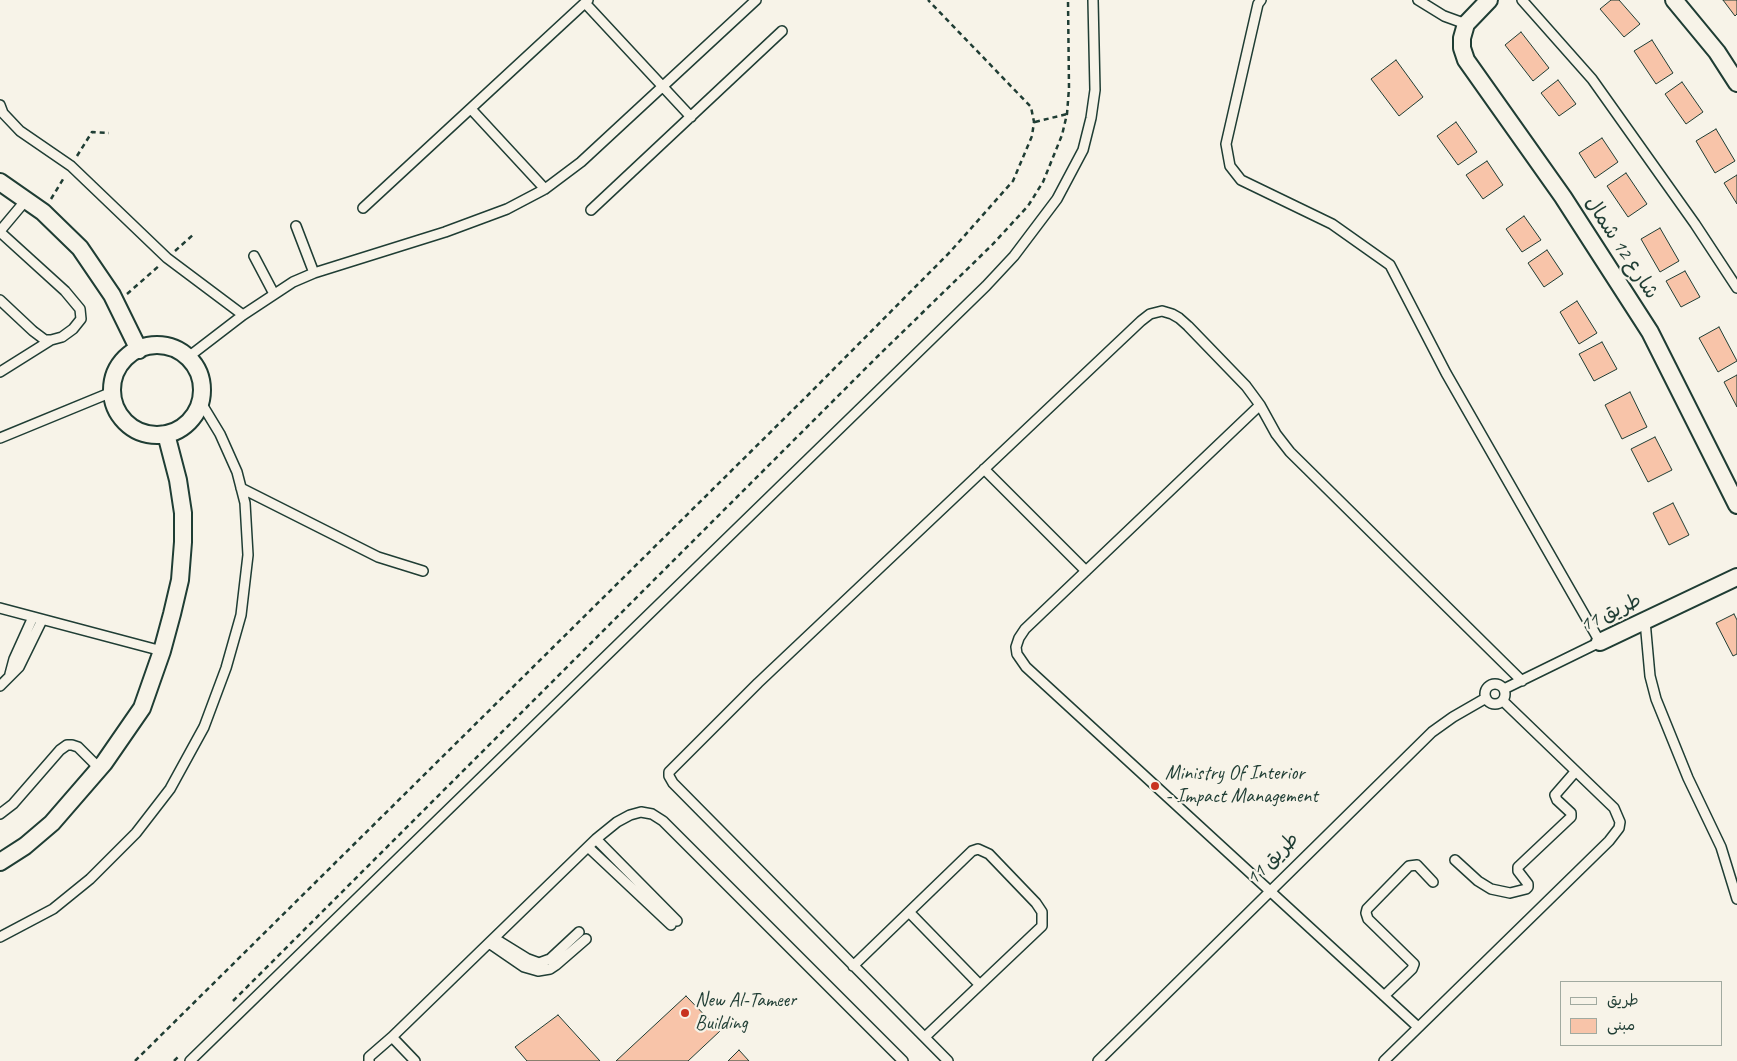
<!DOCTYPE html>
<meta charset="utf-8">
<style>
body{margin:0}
#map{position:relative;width:1737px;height:1061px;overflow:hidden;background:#f7f3e8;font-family:Caveat,"Playpen Sans Arabic",sans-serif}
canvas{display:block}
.legend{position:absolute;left:1560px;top:981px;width:162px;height:65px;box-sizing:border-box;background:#f7f3e8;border:1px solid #a1aaa0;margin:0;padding:6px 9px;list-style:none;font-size:15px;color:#1f3d34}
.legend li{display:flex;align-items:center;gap:10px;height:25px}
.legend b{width:25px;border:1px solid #a1aaa0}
</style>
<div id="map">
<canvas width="1737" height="1061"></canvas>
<ul class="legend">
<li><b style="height:6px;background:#f7f3e8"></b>طريق</li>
<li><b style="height:14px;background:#f8c4a9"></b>مبنى</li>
</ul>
</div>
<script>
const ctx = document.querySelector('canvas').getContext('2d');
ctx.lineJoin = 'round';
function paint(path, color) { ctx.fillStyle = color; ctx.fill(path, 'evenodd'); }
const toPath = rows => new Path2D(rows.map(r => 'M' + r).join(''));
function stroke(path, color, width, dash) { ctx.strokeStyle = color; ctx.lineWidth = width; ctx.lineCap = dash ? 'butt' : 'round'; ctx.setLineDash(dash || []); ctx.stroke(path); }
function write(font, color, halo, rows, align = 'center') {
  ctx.font = font + ' Caveat,"Playpen Sans Arabic",sans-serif'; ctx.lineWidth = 4.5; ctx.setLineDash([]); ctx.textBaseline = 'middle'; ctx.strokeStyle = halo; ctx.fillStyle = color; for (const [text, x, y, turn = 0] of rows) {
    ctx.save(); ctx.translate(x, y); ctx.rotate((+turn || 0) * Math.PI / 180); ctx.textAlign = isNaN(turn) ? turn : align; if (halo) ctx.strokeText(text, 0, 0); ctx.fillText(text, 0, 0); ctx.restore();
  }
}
const building = toPath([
 [1611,0,1619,0,1640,24,1624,37,1600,9,1611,0],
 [1723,0,1737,0,1737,14,1735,16,1723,0],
 [1521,32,1549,68,1533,81,1505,45,1521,32],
 [1652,40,1673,73,1656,84,1634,51,1652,40],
 [1396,60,1423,97,1399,116,1371,79,1396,60],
 [1558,80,1576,104,1559,116,1541,93,1558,80],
 [1682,82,1703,112,1686,124,1665,94,1682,82],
 [1456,122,1477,152,1458,165,1437,136,1456,122],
 [1716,129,1735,161,1715,173,1696,141,1716,129],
 [1602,138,1618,162,1595,178,1579,153,1602,138],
 [1487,161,1503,185,1483,199,1466,175,1487,161],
 [1626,173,1647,204,1628,217,1607,186,1626,173],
 [1737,175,1737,204,1724,183,1737,175],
 [1524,216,1541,240,1522,252,1506,229,1524,216],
 [1660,228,1679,261,1660,272,1641,239,1660,228],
 [1547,250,1563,274,1544,287,1528,263,1547,250],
 [1685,271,1700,297,1681,307,1666,281,1685,271],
 [1577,301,1597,333,1579,344,1560,312,1577,301],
 [1719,327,1737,361,1718,372,1699,338,1719,327],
 [1602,342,1617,369,1594,381,1579,354,1602,342],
 [1737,375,1737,407,1724,382,1737,375],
 [1630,392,1647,427,1622,439,1605,405,1630,392],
 [1655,437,1672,470,1648,482,1631,449,1655,437],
 [1673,503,1689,535,1669,545,1653,513,1673,503],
 [1734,614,1737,620,1737,654,1733,656,1716,623,1734,614],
 [686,996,720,1031,688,1061,616,1061,686,996],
 [558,1015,600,1061,527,1061,515,1047,558,1015],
 [739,1050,749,1061,728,1061,739,1050]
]);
paint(building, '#f8c4a9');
stroke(building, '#1f3d34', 1);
const service = toPath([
 [1261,0,1258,4,1226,144,1230,166,1241,180,1332,224,1390,265,1446,373,1600,642,1504,689],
 [1418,0,1444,16,1466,24],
 [1522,0,1592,79,1695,224,1737,288],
 [585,3,691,117],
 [0,105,3,113,20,131,71,166,167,258,243,315],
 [471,109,545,189],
 [363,208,588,0],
 [591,210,782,31],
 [296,226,314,273],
 [0,231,26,200],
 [0,232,65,291,80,309,81,319,73,329,62,337,51,340,45,340,33,331,0,300],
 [254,256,274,294],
 [187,358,243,315,293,282,314,273,445,232,507,209,545,189,581,162,756,0],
 [0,372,51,340],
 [1260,405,1025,629,1019,638,1016,647,1017,654,1026,667,1418,1027],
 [0,438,112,392],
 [984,469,1086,571],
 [241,488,378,557,423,571],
 [0,608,162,651],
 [1645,621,1650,676,1656,699,1688,778,1721,847,1737,899],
 [10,674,14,659,33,617],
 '1485 694a10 10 0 1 1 20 0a10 10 0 1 1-20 0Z',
 [0,686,19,667,42,620],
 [0,814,13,804,60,750,67,745,72,745,78,747,99,768],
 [596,839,677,921],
 [588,847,671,925],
 [1455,860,1478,881,1491,889,1510,893,1526,889,1528,887,1528,884,1518,871,1518,867,1571,817,1571,813,1557,800,1555,795,1575,772],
 [909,912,979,984],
 [0,937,53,909,90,879,136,833,170,789,204,727,226,668,241,615,248,555,245,503,237,472,220,434,200,401],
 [494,938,528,959,539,963,550,959,579,932],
 [489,943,524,967,538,971,550,969,556,965,586,939],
 [853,966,972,851,978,849,989,854,1036,903,1042,912,1042,926,925,1037],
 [1384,996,1412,969,1414,964,1368,919,1366,913,1367,909,1409,866,1417,865,1433,882],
 [392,1037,596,839,617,822,630,815,641,812,652,814,663,821,903,1061],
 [190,1061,986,286,1014,256,1057,199,1083,150,1091,118,1095,90,1093,0],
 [369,1061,369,1057,392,1037,415,1061],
 [948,1061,673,783,669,776,669,772,758,683,1141,321,1150,314,1162,311,1172,314,1179,318,1188,326,1246,386,1260,405,1276,434,1290,452,1522,681],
 [1098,1061,1432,732,1453,717,1486,698],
 [1384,1061,1609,841,1619,828,1620,822,1614,808,1503,701]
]);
const minor = toPath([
 [1489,0,1466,24,1462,38,1462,48,1466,60,1563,197,1650,332,1737,505],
 [1674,0,1717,52,1737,83],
 [0,182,43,212,80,248,112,295,139,350],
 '112 390a45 45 0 1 1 90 0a45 45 0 1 1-90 0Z',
 [1600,642,1737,577],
 [0,862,25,846,52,823,104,763,142,708,162,651,172,614,180,580,183,542,183,513,178,480,166,434]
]);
stroke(service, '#1f3d34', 12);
stroke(minor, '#1f3d34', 20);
stroke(toPath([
 [1035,122,1067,114],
 [77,156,92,132,109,133],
 [51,199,65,176],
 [175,251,195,233],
 [127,294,160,265],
 [233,1001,879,355,992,245,1028,206,1043,182,1062,135,1067,114,1069,88,1068,0],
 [135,1061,809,394,950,252,1013,181,1032,136,1034,122,1031,107,928,0],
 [174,1061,180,1055]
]), '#1f3d34', 2.5, [5, 4]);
stroke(service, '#f7f3e8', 9);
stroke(minor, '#f7f3e8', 16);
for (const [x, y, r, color] of [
 [1155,786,5,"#c8321e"],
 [685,1013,5,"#c8321e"]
]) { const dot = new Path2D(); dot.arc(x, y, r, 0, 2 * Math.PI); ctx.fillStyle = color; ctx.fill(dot); stroke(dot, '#f7f3e8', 2); }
write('20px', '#1f3d34', '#f7f3e8', [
 ["شارع 12 شمال",1621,248,57],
 ["طريق 11",1611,613,-25],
 ["طريق 11",1273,859,-45]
]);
write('20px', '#1f3d34', '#f7f3e8', [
 ["Ministry Of Interior",1165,774],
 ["- Impact Management",1165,797],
 ["New Al-Tameer",695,1001],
 ["Building",695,1024]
], 'left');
</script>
